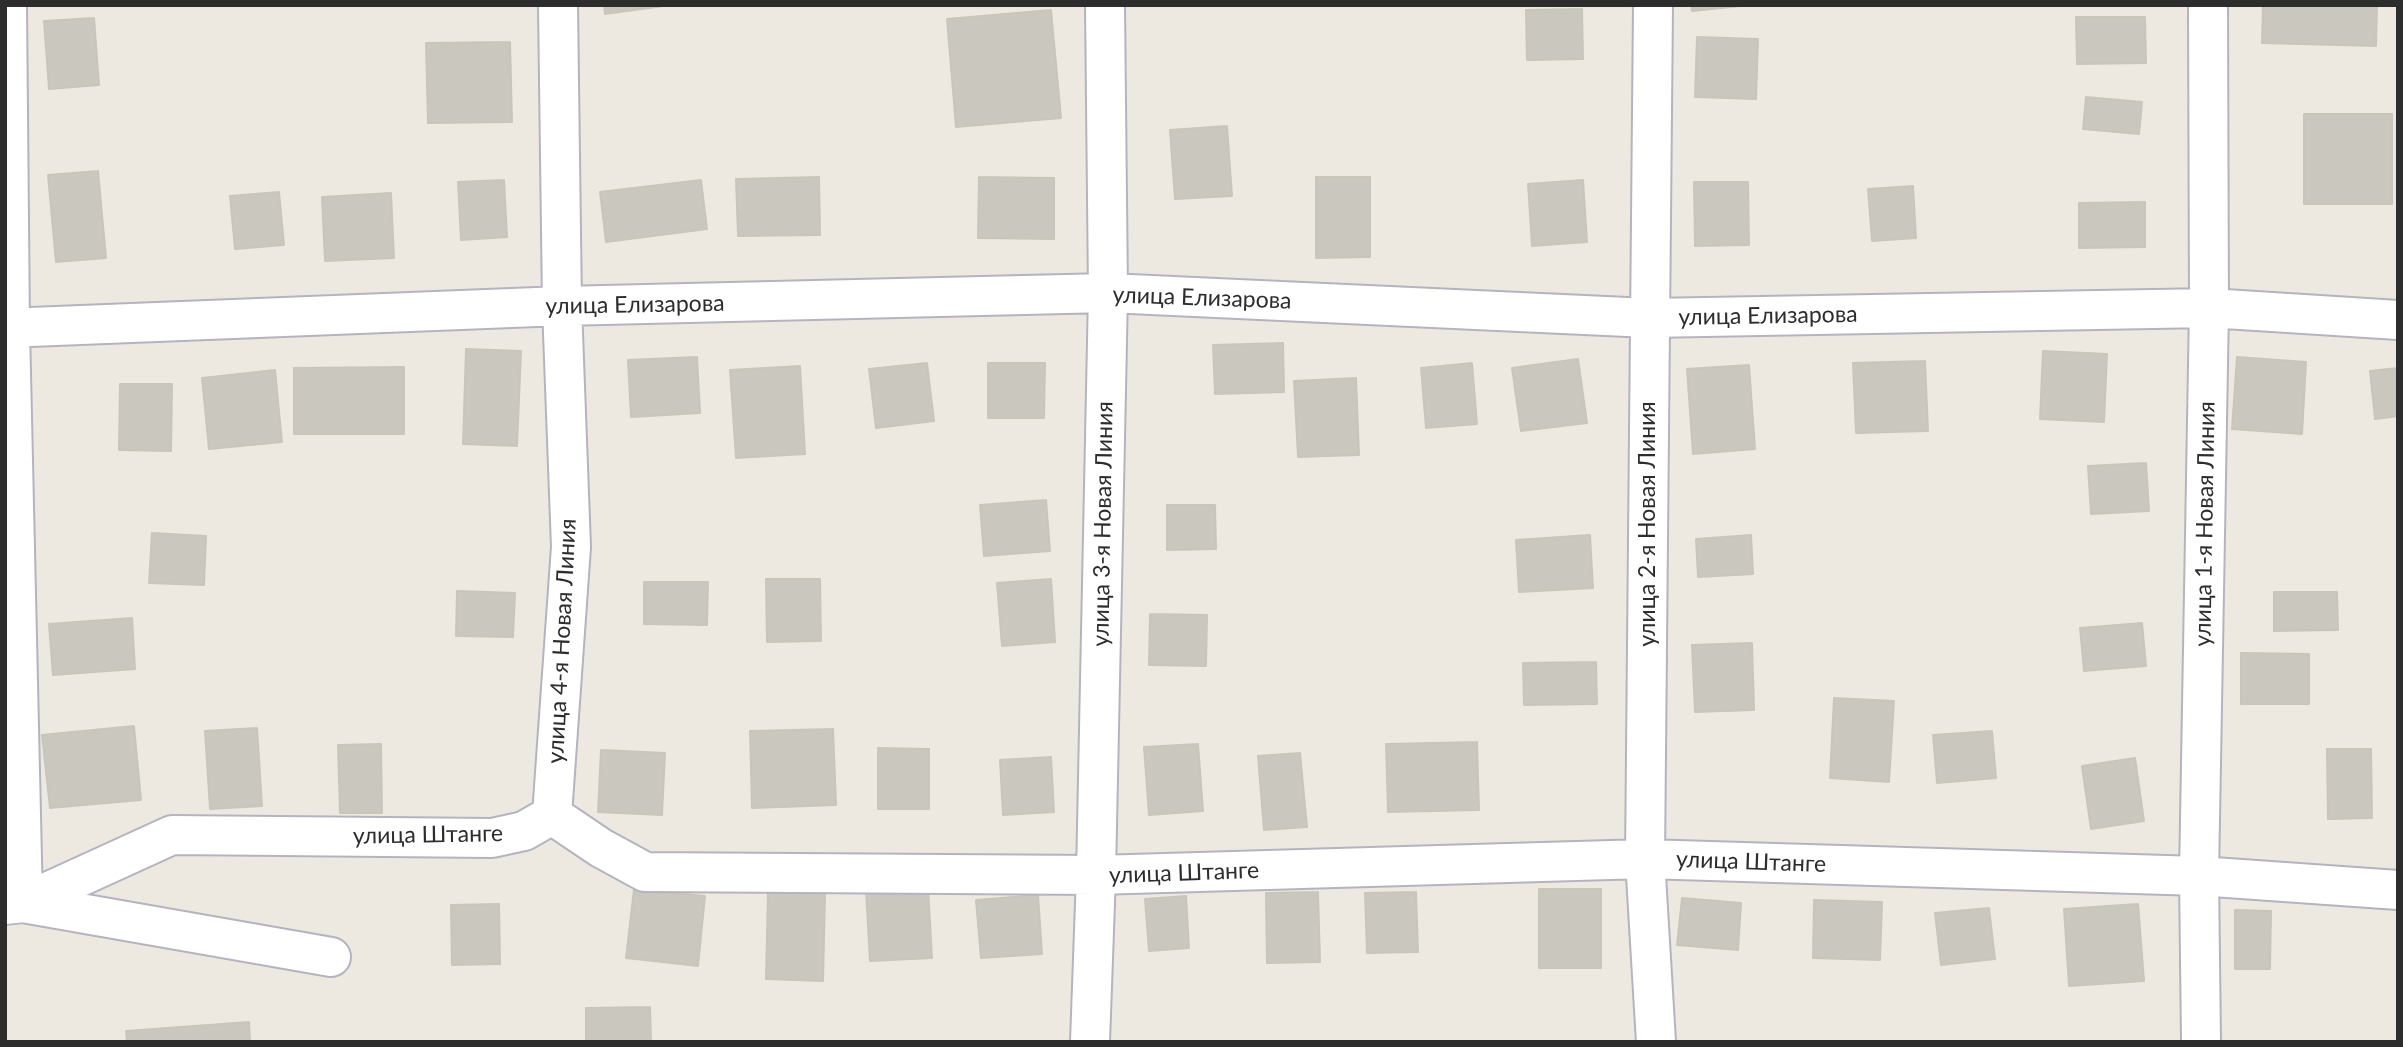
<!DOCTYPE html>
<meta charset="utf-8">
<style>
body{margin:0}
#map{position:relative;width:2403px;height:1047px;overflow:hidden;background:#eee9e0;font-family:Lato,sans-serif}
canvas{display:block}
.frame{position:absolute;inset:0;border:7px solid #2d2d2d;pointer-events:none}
</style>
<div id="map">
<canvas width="2403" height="1047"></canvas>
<div class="frame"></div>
</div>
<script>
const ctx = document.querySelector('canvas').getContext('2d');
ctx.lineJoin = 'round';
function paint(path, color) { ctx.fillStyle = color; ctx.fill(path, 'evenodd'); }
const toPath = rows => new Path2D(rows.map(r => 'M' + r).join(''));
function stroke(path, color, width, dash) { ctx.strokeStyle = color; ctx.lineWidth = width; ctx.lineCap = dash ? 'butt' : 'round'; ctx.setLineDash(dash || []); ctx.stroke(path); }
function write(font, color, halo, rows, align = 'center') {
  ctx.font = font + ' Lato,sans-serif'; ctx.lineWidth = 5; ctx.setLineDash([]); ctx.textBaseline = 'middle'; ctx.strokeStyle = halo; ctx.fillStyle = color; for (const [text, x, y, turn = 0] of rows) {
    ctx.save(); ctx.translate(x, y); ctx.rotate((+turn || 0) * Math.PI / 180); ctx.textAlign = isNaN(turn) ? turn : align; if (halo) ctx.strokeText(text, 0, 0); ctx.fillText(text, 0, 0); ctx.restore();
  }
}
const building = toPath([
 [604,5,671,5,605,14,604,5],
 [1691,5,1751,5,1692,11,1691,5],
 [2263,5,2377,5,2376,46,2262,43,2263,5],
 [1582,9,1583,59,1527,60,1526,10,1582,9],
 [1051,10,1061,118,956,127,947,19,1051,10],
 [2076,17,2145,17,2146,63,2077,64,2076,17],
 [94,18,99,85,49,89,44,21,94,18],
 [1697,37,1758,39,1756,99,1695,97,1697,37],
 [510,42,512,122,428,123,426,43,510,42],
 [2086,97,2142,102,2139,134,2083,129,2086,97],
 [2304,114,2392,114,2392,204,2304,204,2304,114],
 [1227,126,1232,196,1175,199,1170,130,1227,126],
 [98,171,106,258,56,262,48,175,98,171],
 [819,177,820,235,738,236,736,179,819,177],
 [979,177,1054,178,1054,239,978,238,979,177],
 [1316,177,1370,177,1370,257,1316,258,1316,177],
 [504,180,507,237,461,240,458,182,504,180],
 [701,180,707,229,606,242,600,192,701,180],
 [1583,180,1587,242,1532,246,1528,184,1583,180],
 [1694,182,1748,182,1749,245,1695,246,1694,182],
 [1913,186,1916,238,1872,241,1868,189,1913,186],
 [279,192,284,245,235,249,230,196,279,192],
 [391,193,394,258,325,261,322,197,391,193],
 [2145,202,2145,247,2079,248,2079,203,2145,202],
 [1283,343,1284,392,1215,394,1213,345,1283,343],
 [466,349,521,351,517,446,463,444,466,349],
 [2043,351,2107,354,2104,422,2040,419,2043,351],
 [697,357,700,413,631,417,628,360,697,357],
 [2237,357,2306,362,2302,434,2232,429,2237,357],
 [1578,359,1587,423,1521,431,1512,368,1578,359],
 [1925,361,1928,431,1856,433,1853,363,1925,361],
 [927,363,934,421,876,428,869,369,927,363],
 [988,363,1045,363,1044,418,988,418,988,363],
 [1472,363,1477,424,1426,428,1421,368,1472,363],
 [1749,365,1755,449,1693,454,1687,369,1749,365],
 [800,366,805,454,736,458,730,370,800,366],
 [404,367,404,434,294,434,294,368,404,367],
 [2398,368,2398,416,2375,419,2370,371,2398,368],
 [275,370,282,442,209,449,202,378,275,370],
 [1356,378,1359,455,1298,457,1294,381,1356,378],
 [120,384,172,384,171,451,119,450,120,384],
 [2146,463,2149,511,2091,514,2088,466,2146,463],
 [1046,500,1050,551,984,556,980,505,1046,500],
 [1167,505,1215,505,1216,549,1167,550,1167,505],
 [152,533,206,536,204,585,149,583,152,533],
 [1590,535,1593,588,1519,592,1516,540,1590,535],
 [1751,535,1753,574,1698,577,1696,539,1751,535],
 [766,579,820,579,821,641,767,642,766,579],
 [1051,579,1055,642,1002,646,997,583,1051,579],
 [644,582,708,582,707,625,644,624,644,582],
 [457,591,515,593,513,637,456,636,457,591],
 [2274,592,2337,592,2338,630,2274,631,2274,592],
 [1150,614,1207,615,1206,666,1149,665,1150,614],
 [132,618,135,669,53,675,49,624,132,618],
 [2142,623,2146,666,2084,671,2080,628,2142,623],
 [1752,643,1754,710,1695,712,1692,645,1752,643],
 [2241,653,2309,654,2309,704,2241,704,2241,653],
 [1596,662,1597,704,1524,705,1523,663,1596,662],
 [1834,698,1894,701,1889,782,1830,778,1834,698],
 [134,726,141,800,50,808,42,735,134,726],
 [257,728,262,806,210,809,205,731,257,728],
 [833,729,836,805,752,808,750,731,833,729],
 [1992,731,1996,778,1937,783,1933,735,1992,731],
 [1477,742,1479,810,1388,812,1386,744,1477,742],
 [381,744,382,813,340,813,338,745,381,744],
 [1198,744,1203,811,1149,815,1144,747,1198,744],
 [878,748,929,749,929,809,878,809,878,748],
 [2327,749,2371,749,2372,818,2328,819,2327,749],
 [601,750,665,753,662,815,598,812,601,750],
 [1300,753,1307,827,1264,830,1258,756,1300,753],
 [1051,757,1054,812,1003,815,1000,760,1051,757],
 [2135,758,2144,821,2091,829,2082,766,2135,758],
 [928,887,932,958,870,961,866,890,928,887],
 [634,889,705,896,698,966,626,958,634,889],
 [1539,889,1601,889,1601,968,1539,968,1539,889],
 [768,892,825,894,823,981,766,979,768,892],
 [1318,892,1320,962,1267,963,1266,893,1318,892],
 [1416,892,1418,952,1367,953,1365,893,1416,892],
 [1038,895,1042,954,981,958,976,900,1038,895],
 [1186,896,1189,948,1149,951,1145,899,1186,896],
 [1682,898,1741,903,1738,950,1677,945,1682,898],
 [1814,900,1882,902,1880,960,1813,958,1814,900],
 [499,904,500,964,452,965,451,905,499,904],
 [2138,904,2144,981,2069,986,2064,909,2138,904],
 [1989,908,1995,959,1941,965,1935,913,1989,908],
 [2235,910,2271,911,2270,969,2235,969,2235,910],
 [650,1007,651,1042,586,1042,586,1008,650,1007],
 [249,1022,250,1042,127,1042,126,1031,249,1022]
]);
paint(building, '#cac7be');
stroke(building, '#cac5b9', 2);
const minor = toPath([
 [7,5,10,328,23,903,331,957],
 [1653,5,1645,859,1656,1042],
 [5,328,562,306,1108,293,1649,318,2209,308,2398,320],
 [552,815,571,547,562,306,558,5],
 [5,905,23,903,172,835,492,838,524,831,552,815,601,848,645,872,1096,875,1645,859,2199,876,2398,890],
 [1090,1042,1096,875,1108,293,1105,5],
 [2201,1042,2199,876,2209,308,2208,5]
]);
stroke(minor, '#b3b4c0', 42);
stroke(minor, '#fff', 38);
write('23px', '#2d2d2d', '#fff', [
 ["улица Елизарова",1202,298,2],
 ["улица Елизарова",635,305,-1],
 ["улица Елизарова",1768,316,-1],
 ["улица 3-я Новая Линия",1103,524,-89],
 ["улица 2-я Новая Линия",1648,524,-90],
 ["улица 1-я Новая Линия",2205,524,-89],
 ["улица 4-я Новая Линия",562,641,-87],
 ["улица Штанге",428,835,-1],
 ["улица Штанге",1751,862,2],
 ["улица Штанге",1184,873,-2]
]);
</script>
